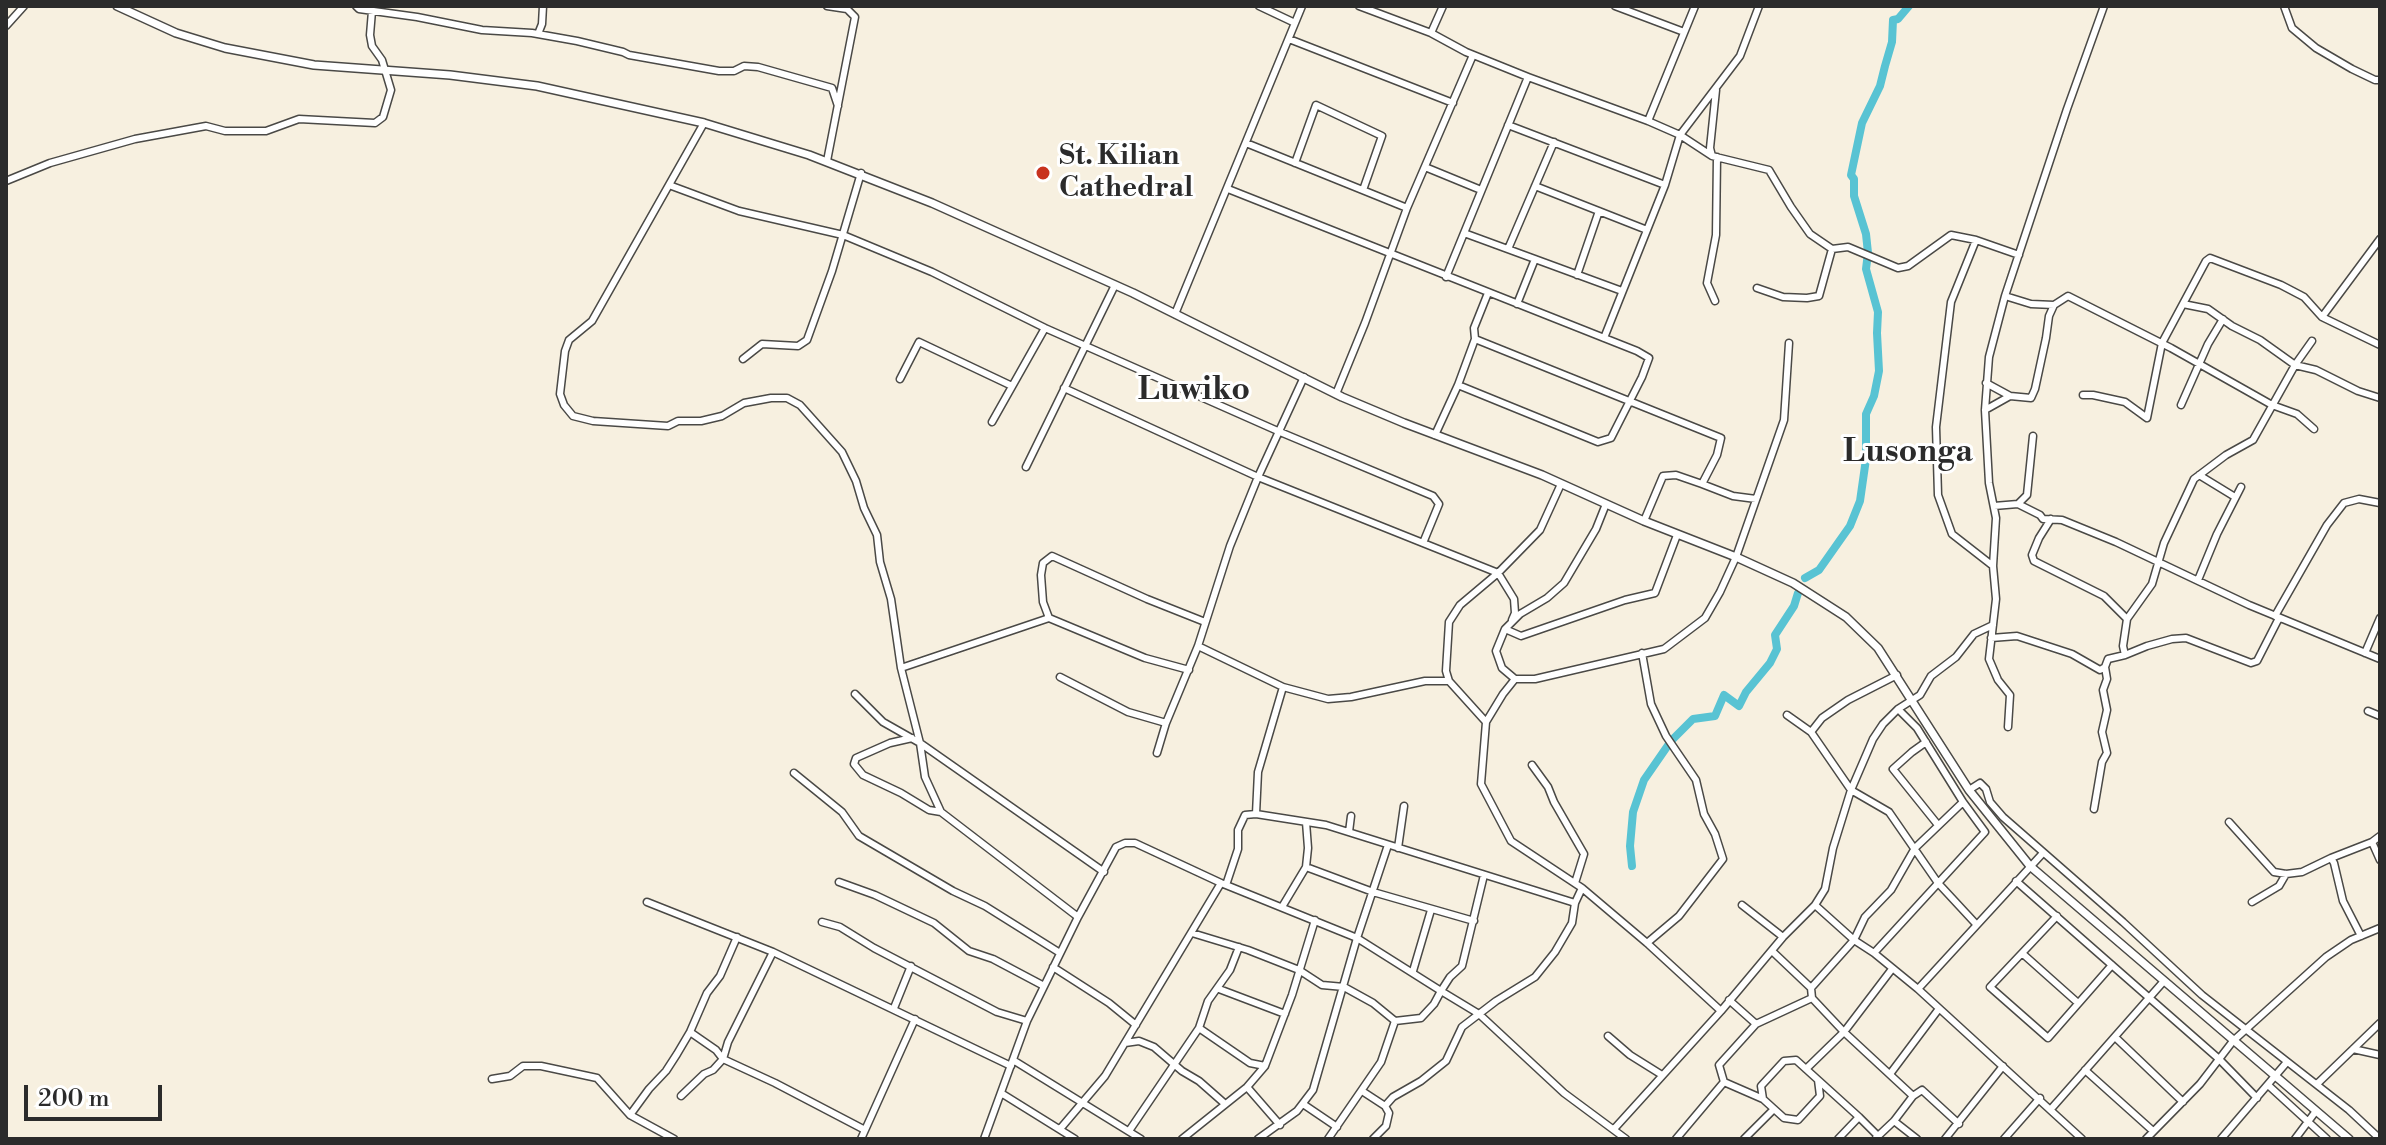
<!DOCTYPE html>
<style>
body{margin:0}
#map{position:relative;width:2386px;height:1145px;overflow:hidden;background:#f7f0e0;font-family:"Libre Bodoni",serif}
canvas{display:block}
.frame{position:absolute;inset:0;border:8px solid #2b2b2b;pointer-events:none}
.scale{position:absolute;left:24px;top:1085px;width:138px;height:36px;box-sizing:border-box;border:4px solid #2b2b2b;border-top:0;padding-left:10px;font-size:24px;line-height:28px;white-space:nowrap;color:#2b2b2b;-webkit-text-stroke:6px #fff;paint-order:stroke}
</style>
<div id="map">
<canvas width="2386" height="1145"></canvas>
<div class="frame"></div>
<div class="scale">200 m</div>
</div>
<script>
const ctx = document.querySelector('canvas').getContext('2d');
ctx.lineJoin = 'round';
const toPath = rows => new Path2D(rows.map(r => 'M' + r).join(''));
function stroke(path, color, width, dash) { ctx.strokeStyle = color; ctx.lineWidth = width; ctx.lineCap = dash ? 'butt' : 'round'; ctx.setLineDash(dash || []); ctx.stroke(path); }
function write(font, color, halo, rows, align = 'center') {
  ctx.font = font + ' "Libre Bodoni",serif'; ctx.lineWidth = 6; ctx.setLineDash([]); ctx.textBaseline = 'middle'; ctx.strokeStyle = halo; ctx.fillStyle = color; for (const [text, x, y, turn = 0] of rows) {
    ctx.save(); ctx.translate(x, y); ctx.rotate((+turn || 0) * Math.PI / 180); ctx.textAlign = isNaN(turn) ? turn : align; if (halo) ctx.strokeText(text, 0, 0); ctx.fillText(text, 0, 0); ctx.restore();
  }
}
stroke(toPath([
 [1805,578,1819,570,1850,526,1860,501,1866,459,1866,414,1874,396,1879,371,1877,333,1878,312,1866,269,1868,253,1866,234,1854,196,1854,179,1851,175,1862,123,1880,86,1885,66,1892,42,1893,20,1898,19,1909,6],
 [1632,866,1630,846,1633,812,1644,780,1671,741,1693,719,1715,716,1724,695,1739,706,1746,692,1770,663,1777,649,1775,635,1794,606,1798,593]
]), '#58c3d3', 8);
const minor = toPath([
 [356,6,359,9,417,17,482,30,532,33,577,41,623,52,629,55,719,71,734,71,744,66,758,67,832,88,838,106],
 [827,6,847,9,855,17,827,161],
 [1259,6,1295,23],
 [1359,6,1431,33,1466,52,1528,77,1648,121,1680,135,1712,156,1769,170,1791,207,1810,234,1832,249],
 [1615,6,1684,32],
 [2284,6,2292,28,2316,48,2352,69,2375,80,2380,80],
 [6,26,24,6],
 [1431,33,1443,6],
 [538,34,542,24,543,6],
 [1289,39,1453,103],
 [1648,121,1695,6],
 [704,123,592,321,569,340,565,351,560,394,564,405,573,416,593,421,668,426,678,421,701,421,722,416,744,403,771,398,787,398,800,405,842,452,856,481,864,508,877,535,880,562,891,599,901,668,920,743,925,777,941,812,1078,917],
 [1508,125,1665,185],
 [1246,143,1407,208],
 [1712,156,1710,148,1716,90],
 [1295,163,1316,105,1382,136,1363,190],
 [1425,167,1481,190],
 [6,181,50,163,135,139,206,126,225,131,266,131,299,119,375,123,383,117,391,90,382,60,372,46,370,35,372,11],
 [669,185,739,211,843,235,932,272,1045,328,1280,432,1433,496,1439,504,1423,543],
 [1535,186,1647,230],
 [1228,189,1637,351,1649,358,1642,377,1611,438,1598,442,1458,385],
 [1464,233,1622,291],
 [1976,240,1951,302,1936,427,1938,495,1952,534,1993,566],
 [1508,249,1554,142],
 [1577,275,1599,211],
 [1446,277,1528,77],
 [1757,288,1783,297,1807,298,1819,296,1832,249,1848,247,1898,268,1908,266,1951,235,1976,240,2019,255],
 [2005,296,2031,304,2054,305,2068,296,2171,348,2272,405,2297,414,2314,429],
 [1715,301,1707,283,1716,235,1717,157],
 [1517,304,1535,259],
 [2183,304,2208,309,2232,326,2260,340,2295,365,2316,370,2358,391,2380,398],
 [1175,314,1302,6],
 [2322,317,2380,239],
 [1604,338,1665,185,1680,135,1740,56,1759,6],
 [1475,339,1721,438,1717,455,1702,484,1733,496,1756,499],
 [743,359,762,344,798,346,807,340,832,271,861,173],
 [900,379,919,342,1012,386],
 [1986,383,2010,396],
 [1064,388,1258,477,1498,573,1514,599,1515,613,1512,620],
 [1336,394,1365,323,1407,208,1473,55],
 [2083,395,2093,395,2125,402,2147,418,2162,343,2206,261,2210,258,2281,285,2304,297,2322,317,2380,345],
 [2181,405,2208,344,2223,319],
 [1985,410,2010,396,2031,398,2035,389,2046,338,2049,316,2054,305],
 [992,422,1045,328],
 [1435,435,1458,385,1475,339,1474,328,1488,293],
 [1026,467,1115,285],
 [2199,475,2235,497],
 [1606,504,1596,529,1564,583,1547,598,1520,614,1505,629,1496,651,1502,668,1515,679,1535,679,1664,649,1705,618,1720,592,1736,557,1784,420,1789,343],
 [2018,504,2040,515,2043,519,2062,520,2116,542,2249,605,2380,659],
 [1994,506,2018,504,2027,495,2033,436],
 [2051,519,2039,538,2032,555,2034,561,2104,596,2127,619],
 [1644,521,1663,476,1676,475,1702,484],
 [2198,580,2217,534,2241,487],
 [2275,616,2327,525,2344,503,2359,499,2380,503],
 [1049,618,1043,602,1041,575,1043,563,1052,556,1147,599,1205,622],
 [1505,629,1521,636,1625,600,1655,593,1677,535],
 [1991,638,2017,636,2072,654,2100,670,2105,667],
 [1198,646,1283,687,1328,699,1351,697,1425,681,1449,681,1486,722],
 [1642,653,1651,704,1666,736,1696,780,1704,814,1715,834,1723,859,1679,916,1647,943],
 [2365,653,2380,618],
 [2125,655,2123,646,2127,619,2152,584,2164,543,2194,479,2226,455,2253,440,2295,365,2312,341],
 [901,668,1049,618,1145,658,1189,670],
 [1060,677,1128,712,1166,723],
 [1515,679,1503,694,1486,722,1481,784,1511,841,1582,888,1647,943,1721,1011],
 [1449,681,1446,671,1449,622,1460,605,1498,573,1540,530,1561,484],
 [855,694,883,722,920,743,1104,872],
 [2368,711,2380,716],
 [1787,715,1811,732,1851,790,1889,812,1938,883,1976,924],
 [2008,727,2010,695,1998,680,1989,659,1996,599,1993,566,1996,518,1989,483,1985,410,1989,357,2005,296,2067,109,2104,6],
 [1811,732,1822,718,1848,700,1897,675],
 [912,738,890,743,856,758,854,764,863,775,901,793,929,810,941,812],
 [1926,742,1912,752,1893,769,1938,825],
 [1157,753,1166,723,1198,646,1230,546,1258,477,1304,377],
 [1532,765,1548,787,1554,802,1584,854,1575,883],
 [794,773,842,812,859,836,953,891,985,906,1060,953],
 [1969,790,1980,783,1986,789,1990,802,2003,817,2123,922,2202,995,2349,1110,2380,1139],
 [2094,809,2102,762,2107,753,2102,732,2107,710,2103,690,2107,679,2105,667,2108,659,2125,655,2147,646,2172,639,2186,638,2251,663,2257,661,2279,618],
 [1256,814,1258,772,1283,687],
 [2229,822,2274,872,2286,874,2302,872,2331,858,2334,863,2343,901,2361,936],
 [1349,832,1351,816],
 [2380,836,2372,842,2380,860],
 [1398,848,1404,806],
 [2331,858,2372,842],
 [1306,867,1308,848,1306,822],
 [2016,881,2219,1059,2257,1098],
 [839,882,875,895,934,923,969,951,993,959,1044,986],
 [1226,885,1238,849,1238,830,1245,815,1256,814,1326,825,1575,903],
 [647,902,773,952,1011,1066],
 [2252,902,2279,886,2286,874],
 [1742,905,1783,937],
 [1815,905,1854,940,1874,953,1918,989,2082,1139],
 [1282,907,1306,867,1373,892,1474,921],
 [2057,916,1990,987,2048,1038,2112,965],
 [822,922,840,927,874,948,997,1012,1027,1021],
 [1192,933,1248,950,1299,970,1322,985,1344,987,1373,1003,1395,1021],
 [1772,951,1811,988,1812,998,1844,1032,1913,1096,1922,1090,1959,1124],
 [1874,953,1985,832,1963,802,1917,728,1898,709],
 [2023,954,2078,1003],
 [1053,967,1109,1003,1136,1025],
 [1413,971,1431,910],
 [1811,988,1854,940,1865,917,1891,890,1915,848,1963,802],
 [1219,989,1285,1014],
 [1918,989,2043,853],
 [1729,1000,1756,1024],
 [894,1008,911,966],
 [1199,1028,1208,1001,1230,970,1239,947],
 [690,1032,716,1050,723,1059,775,1083,865,1130],
 [1608,1036,1630,1055,1662,1075],
 [2115,1037,2183,1102],
 [1125,1043,1139,1041,1154,1047,1182,1071,1199,1081,1224,1103],
 [2353,1049,2380,1055],
 [1013,1060,1141,1139],
 [1806,1069,1844,1032,1892,969],
 [2085,1070,2153,1131],
 [1890,1074,1938,1010],
 [492,1079,510,1076,523,1066,541,1066,597,1078,630,1115,674,1139],
 [1818,1080,1820,1096,1798,1120,1784,1118,1763,1099,1761,1086,1784,1061,1796,1060,1859,1117,1878,1136],
 [1724,1082,1719,1065,1756,1024,1812,998],
 [2317,1084,2380,1023],
 [2268,1085,2327,1139],
 [1247,1087,1280,1125],
 [1362,1091,1385,1106],
 [1001,1093,1075,1139],
 [681,1096,704,1074,713,1070,723,1059,728,1042,773,952],
 [1303,1104,1337,1127],
 [2051,1109,2164,981],
 [630,1115,649,1089,666,1071,677,1054,690,1032,707,993,720,976,737,937],
 [1894,1121,1917,1139],
 [1060,1129,1105,1076,1221,883],
 [1614,1129,1721,1011,1783,937,1815,905,1825,889,1833,848,1851,790,1873,739,1883,724,1898,709,1920,695,1931,676,1956,657,1974,634,1993,625],
 [1129,1131,1199,1028,1250,1063,1265,1066],
 [1876,1138,1894,1121,1913,1096],
 [861,1139,915,1019],
 [984,1139,1027,1021,1078,917,1116,847,1125,843,1135,843,1221,883,1357,938,1441,991,1450,977,1462,966,1484,875],
 [1182,1139,1247,1087,1265,1066,1292,995,1315,920],
 [1258,1139,1297,1111,1313,1090,1357,938,1388,845],
 [1328,1139,1381,1062,1395,1021,1421,1018,1434,1004,1441,991,1479,1014,1564,1093,1626,1139],
 [1373,1139,1386,1126,1389,1113,1385,1106,1393,1097,1421,1081,1446,1061,1462,1027,1496,1001,1535,977,1555,952,1572,923,1575,903,1582,888],
 [1676,1139,1724,1082,1763,1099],
 [1744,1139,1774,1109],
 [1838,1139,1859,1117],
 [1945,1139,2003,1066],
 [2004,1139,2040,1098],
 [2146,1139,2200,1084,2233,1041,2326,957,2351,940,2380,928],
 [2221,1139,2287,1062],
 [2295,1139,2316,1111]
]);
const major = toPath([
 [117,6,176,33,225,48,314,65,450,75,537,86,704,123,809,155,932,203,1133,293,1342,397,1404,423,1542,475,1644,521,1736,557,1793,583,1846,617,1878,648,1969,790,2030,866,2349,1139]
]);
stroke(minor, '#4a4946', 9);
stroke(major, '#4a4946', 10);
stroke(minor, '#fff', 6);
stroke(major, '#fff', 7);
for (const [x, y, r, color] of [
 [1043,173,8,"#c8321e"]
]) { const dot = new Path2D(); dot.arc(x, y, r, 0, 2 * Math.PI); ctx.fillStyle = color; ctx.fill(dot); stroke(dot, '#fff', 3); }
write('bold 28px', '#2b2b2b', '#fff', [
 ["St. Kilian",1059,157],
 ["Cathedral",1059,189]
], 'left');
write('bold 32px', '#2b2b2b', '#fff', [
 ["Luwiko",1194,391],
 ["Lusonga",1908,453]
]);
</script>
